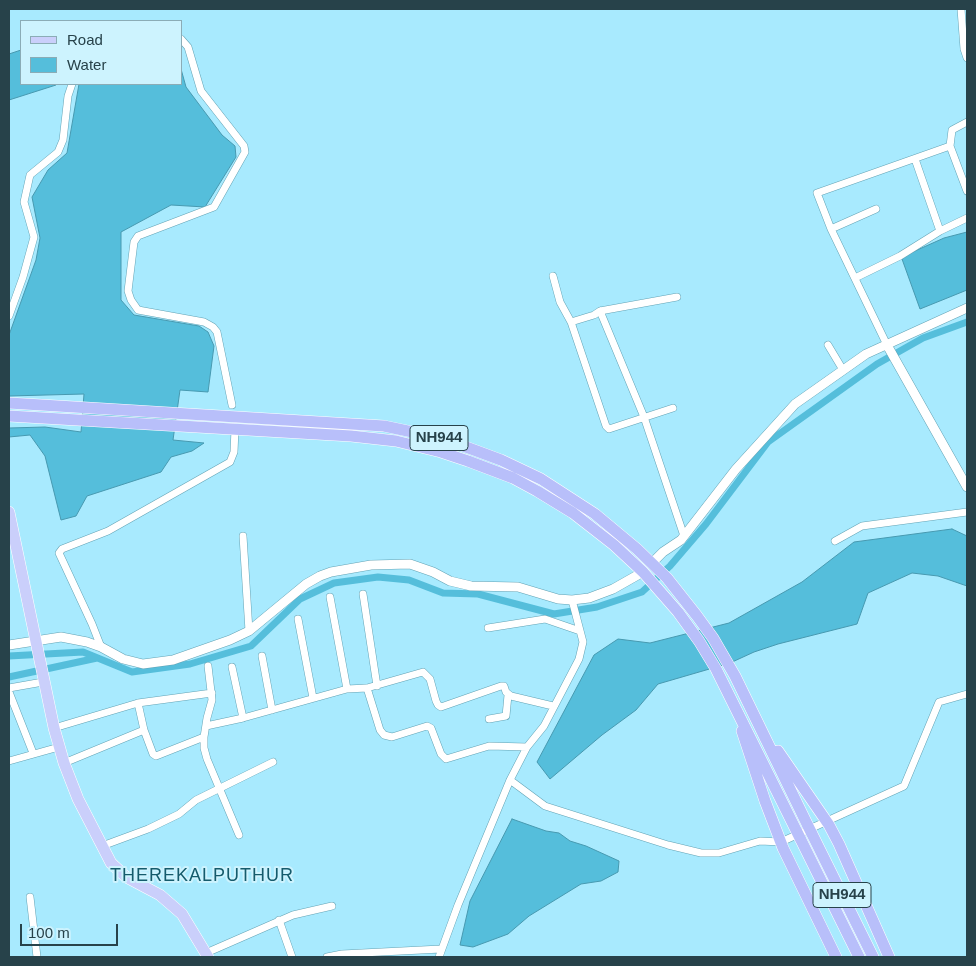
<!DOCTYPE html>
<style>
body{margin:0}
#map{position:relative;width:976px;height:966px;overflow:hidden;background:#a8eafe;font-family:Arial,sans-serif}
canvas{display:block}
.frame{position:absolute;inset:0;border:10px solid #27424a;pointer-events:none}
.legend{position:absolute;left:20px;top:20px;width:162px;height:65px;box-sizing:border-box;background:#cdf3fe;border:1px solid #8bacb6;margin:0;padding:6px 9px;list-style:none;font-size:15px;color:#27424a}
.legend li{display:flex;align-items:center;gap:10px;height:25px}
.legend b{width:25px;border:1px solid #8bacb6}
.scale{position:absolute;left:20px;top:924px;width:98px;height:22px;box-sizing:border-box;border:2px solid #27424a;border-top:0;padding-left:6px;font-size:15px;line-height:18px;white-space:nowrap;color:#27424a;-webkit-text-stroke:4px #cdf3fe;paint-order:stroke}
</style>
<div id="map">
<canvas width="976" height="966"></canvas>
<div class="frame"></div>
<ul class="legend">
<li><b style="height:6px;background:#cacffb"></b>Road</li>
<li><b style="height:14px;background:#55bedb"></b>Water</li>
</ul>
<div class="scale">100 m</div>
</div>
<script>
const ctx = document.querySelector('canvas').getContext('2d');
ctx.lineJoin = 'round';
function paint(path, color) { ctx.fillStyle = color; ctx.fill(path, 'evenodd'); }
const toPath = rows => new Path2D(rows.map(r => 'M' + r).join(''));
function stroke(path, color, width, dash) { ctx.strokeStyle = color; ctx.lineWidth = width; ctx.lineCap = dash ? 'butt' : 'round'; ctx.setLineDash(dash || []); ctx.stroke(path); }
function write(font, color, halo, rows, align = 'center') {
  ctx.font = font + ' Arial,sans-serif'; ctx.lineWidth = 4; ctx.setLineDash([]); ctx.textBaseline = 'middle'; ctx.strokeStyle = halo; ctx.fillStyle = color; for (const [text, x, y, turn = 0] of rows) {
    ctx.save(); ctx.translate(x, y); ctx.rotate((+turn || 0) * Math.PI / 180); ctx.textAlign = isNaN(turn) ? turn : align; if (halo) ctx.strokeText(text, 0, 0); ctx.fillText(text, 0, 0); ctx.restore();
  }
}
const water = toPath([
 [21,50,21,84,57,84,56,85,9,100,9,54,21,50],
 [181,69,186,87,222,135,235,146,236,157,205,207,171,205,121,232,121,300,134,315,199,326,208,332,214,346,208,392,180,390,173,440,204,443,192,451,171,457,161,472,87,496,76,516,61,520,45,456,30,435,9,437,9,428,45,427,81,432,84,394,9,396,9,335,36,260,40,238,32,197,48,170,67,153,79,84,181,84,181,69],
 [967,232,967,290,920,309,902,259,906,255,944,238,967,232],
 [952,529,967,536,967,586,938,576,912,573,868,593,857,624,778,644,754,652,730,663,658,684,636,710,602,735,550,779,537,762,594,655,618,639,650,643,729,623,802,582,854,542,952,529],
 [512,819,546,831,559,833,570,841,586,846,619,861,618,872,601,881,581,884,529,916,508,934,473,947,460,945,470,901,512,819]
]);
paint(water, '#55bedb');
stroke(water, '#4799b0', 1);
stroke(toPath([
 [9,656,83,652,132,672,190,664,251,646,300,599,334,583,378,577,409,580,443,593,478,594,554,614,597,607,642,592,670,566,706,524,768,442,877,364,923,338,967,322],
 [9,677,97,658]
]), '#55bedb', 7);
const minor = toPath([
 [961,9,964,49,967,58],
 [181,39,188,47,201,91,244,146,245,152,214,207,138,236,134,242,128,291,131,300,138,310,204,322,213,327,217,332,232,405],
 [950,146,952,130,967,122],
 [915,159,940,231],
 [831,229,876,209],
 [553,276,560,302,571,322,606,426,609,429,673,408],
 [855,278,900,256,940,231,967,218],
 [600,311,644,417,684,536],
 [9,316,23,277,34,237,24,202,30,175,58,152,63,140,68,96,72,84],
 [571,322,594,315,600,311,677,297],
 [828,345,843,370],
 [887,345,831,229,817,193,950,146,967,191],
 [243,536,249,631],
 [835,541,862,526,967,512],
 [363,594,377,686],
 [330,597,347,689],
 [298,619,313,698],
 [488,628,545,619,580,631],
 [101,647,92,624,59,553,62,549,108,531,230,462,234,452,235,429],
 [262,656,272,710],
 [232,667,243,718],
 [9,688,43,682],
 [367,688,380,730,384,735,392,737,427,726,431,728,441,754,446,759,489,746,527,747],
 [9,692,33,753],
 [489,719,506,716,508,695],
 [206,726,243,718,347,689,367,688,423,672,430,679,436,701,438,705,441,707,501,686,504,686,506,692,511,696,553,706],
 [54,728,138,703,212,693],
 [144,730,153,754,156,756,204,737,207,718,212,700,208,666],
 [204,737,204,748,207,759,239,835],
 [9,761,59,747],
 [64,763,144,730,138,703],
 [510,780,545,806,668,845,701,853,719,853,760,841,781,842,904,786,939,702,967,694],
 [102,846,148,829,179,814,196,800,273,762],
 [30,897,37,957],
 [279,920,292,957],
 [206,953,293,915,332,906],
 [327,957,342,954,441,949],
 [439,957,458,905,510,780,527,747,544,726,579,659,583,642,572,600]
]);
const tertiary = toPath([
 [887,345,967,487],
 [652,563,663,552,681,540,736,469,795,404,866,354,967,308],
 [9,645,61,637,87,642,101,647,123,659,143,664,173,660,230,640,249,631,306,584,320,576,331,572,371,565,410,564,433,572,450,581,471,586,518,587,558,599,572,600,589,598,613,589,643,572]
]);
const primary = toPath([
 [9,512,54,728,64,763,78,799,111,863,126,877,160,895,182,914,208,957]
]);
const trunk = toPath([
 [9,403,384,426,422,434,458,444,501,460,541,479,595,514,637,549,667,578,697,616,713,638,735,676,808,826],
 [9,416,351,436,396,441,441,452,468,461,513,478,537,491,573,513,614,545,643,572,678,612,699,641,716,669,797,832],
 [742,731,765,801,783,848,836,957],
 [778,751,829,825,839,844,889,957],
 [811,832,873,957],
 [800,838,859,957]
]);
stroke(minor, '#63a3b5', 8);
stroke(tertiary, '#63a3b5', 10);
stroke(primary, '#fff', 12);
stroke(trunk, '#fff', 12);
stroke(minor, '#fff', 7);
stroke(tertiary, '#fff', 9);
stroke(primary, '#cacffb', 11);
stroke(trunk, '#b8bffa', 11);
const trunkBridge = toPath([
 [808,826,811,832],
 [797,832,800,838]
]);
stroke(trunkBridge, '#fff', 12, []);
stroke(trunkBridge, '#b8bffa', 11);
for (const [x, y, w] of [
 [439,438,58],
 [842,895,58]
]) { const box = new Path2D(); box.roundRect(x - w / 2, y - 12.5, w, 25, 4); ctx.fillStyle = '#cdf3fe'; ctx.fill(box); stroke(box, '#27424a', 1); }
write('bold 15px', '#27424a', null, [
 ["NH944",439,438],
 ["NH944",842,895]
]);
ctx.letterSpacing = '1px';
write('18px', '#155b6c', '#cdf3fe', [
 ["THEREKALPUTHUR",202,876]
]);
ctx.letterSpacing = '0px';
</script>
